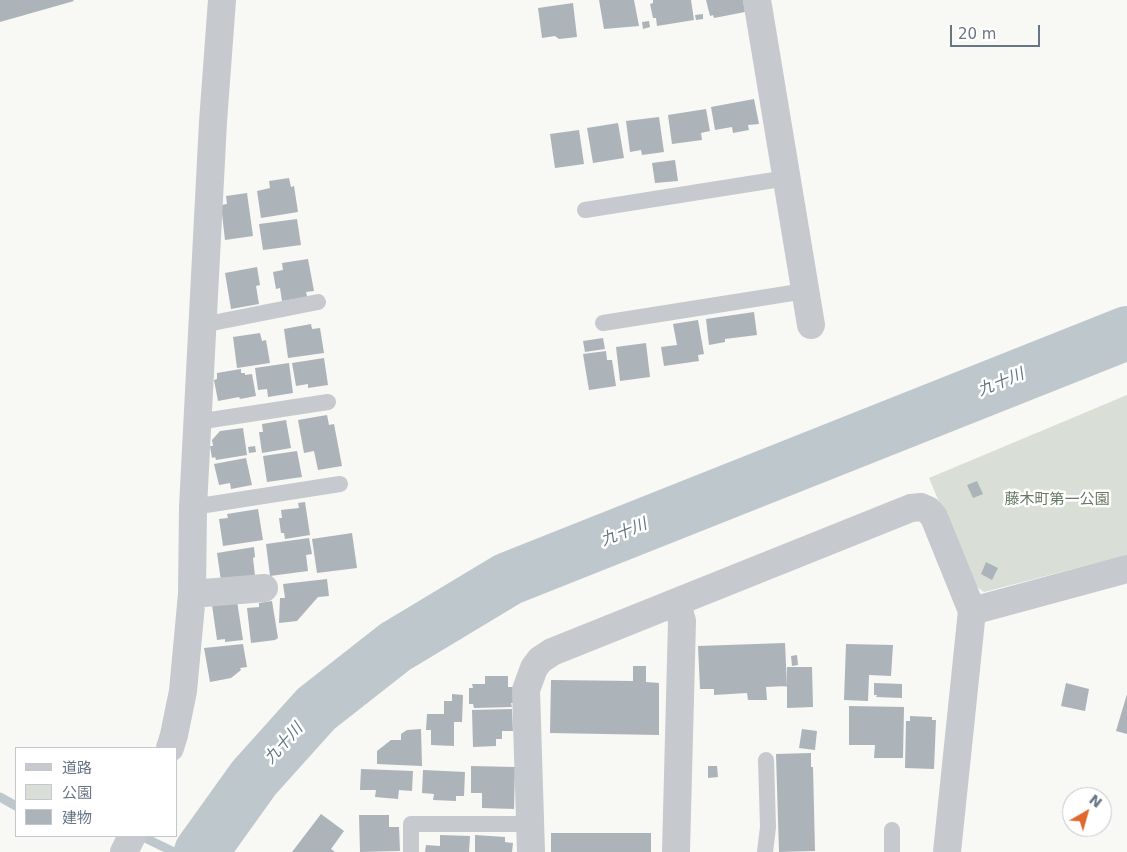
<!DOCTYPE html>
<meta charset="utf-8">
<style>
body{margin:0}
#map{position:relative;width:1127px;height:852px;overflow:hidden;background:#f8f8f5;font-family:"DejaVu Sans","Noto Sans JP",sans-serif}
canvas{display:block}
.legend{position:absolute;left:15px;top:747px;width:162px;height:90px;box-sizing:border-box;background:#fff;border:1px solid #c3c8ce;margin:0;padding:6px 9px;list-style:none;font-size:15px;color:#687585}
.legend li{display:flex;align-items:center;gap:10px;height:25px}
.legend b{width:25px;border:1px solid #c3c8ce}
.north{position:absolute;left:1062px;top:787px;width:50px;height:50px;box-sizing:border-box;background:#fff;border:1px solid #c3c8ce;border-radius:50%;rotate:38deg;font-size:14px;font-weight:700;line-height:20px;text-align:center;color:#687585}
.north::after{content:'';display:block;margin:auto;width:18px;height:22px;background:#df682e;clip-path:polygon(50% 0,100% 100%,50% 72%,0 100%)}
.scale{position:absolute;left:950px;top:25px;width:90px;height:22px;box-sizing:border-box;border:2px solid #687585;border-top:0;padding-left:6px;font-size:15px;line-height:18px;white-space:nowrap;color:#687585;-webkit-text-stroke:4px #fff;paint-order:stroke}
</style>
<div id="map">
<canvas width="1127" height="852"></canvas>
<ul class="legend">
<li><b style="height:6px;background:#c6c9cd"></b>道路</li>
<li><b style="height:14px;background:#d9dfd6"></b>公園</li>
<li><b style="height:14px;background:#acb3b9"></b>建物</li>
</ul>
<div class="north">N</div>
<div class="scale">20 m</div>
</div>
<script>
const ctx = document.querySelector('canvas').getContext('2d');
ctx.lineJoin = 'round';
function paint(path, color) { ctx.fillStyle = color; ctx.fill(path, 'evenodd'); }
const toPath = rows => new Path2D(rows.map(r => 'M' + r).join(''));
function stroke(path, color, width, dash) { ctx.strokeStyle = color; ctx.lineWidth = width; ctx.lineCap = dash ? 'butt' : 'round'; ctx.setLineDash(dash || []); ctx.stroke(path); }
function write(font, color, halo, rows, align = 'center') {
  ctx.font = font + ' "DejaVu Sans","Noto Sans JP",sans-serif'; ctx.lineWidth = 5; ctx.setLineDash([]); ctx.textBaseline = 'middle'; ctx.strokeStyle = halo; ctx.fillStyle = color; for (const [text, x, y, turn = 0] of rows) {
    ctx.save(); ctx.translate(x, y); ctx.rotate((+turn || 0) * Math.PI / 180); ctx.textAlign = isNaN(turn) ? turn : align; if (halo) ctx.strokeText(text, 0, 0); ctx.fillText(text, 0, 0); ctx.restore();
  }
}
paint(toPath([
 [1127,395,1127,555,984,592,974,585,929,478]
]), '#d9dfd6');
stroke(toPath([
 [0,797,16,806],
 [141,836,174,852]
]), '#bdc7cc', 9);
stroke(toPath([
 [201,852,254,778,316,709,395,647,508,579,1127,333]
]), '#bdc7cc', 54);
paint(toPath([
 [0,0,73,0,74,1,0,22],
 [599,0,634,0,639,26,604,29],
 [653,0,691,0,694,20,657,26,656,18,653,18,650,4,653,3],
 [706,0,743,0,745,12,714,18,713,15,710,16],
 [573,3,577,37,559,39,555,36,542,38,538,8],
 [703,14,703,19,696,20,695,15],
 [649,21,650,27,643,29,642,22],
 [754,99,759,124,748,125,749,130,733,133,732,127,715,130,711,107],
 [706,109,710,131,701,133,702,140,672,144,668,115],
 [659,117,664,152,642,155,641,150,630,152,626,121],
 [618,123,624,158,593,163,587,128],
 [579,130,584,164,555,168,550,134],
 [675,160,678,181,655,183,652,163],
 [289,178,291,187,294,186,298,212,261,218,257,191,270,188,269,181],
 [247,193,253,236,225,240,221,205,227,204,226,196],
 [297,219,301,245,263,250,259,224],
 [308,259,314,291,306,292,308,300,295,299,282,301,280,288,276,289,273,272,283,270,282,263],
 [257,267,260,285,256,286,259,304,231,309,225,273],
 [754,312,757,335,725,339,725,342,709,345,706,319],
 [698,320,704,354,698,355,699,361,664,366,661,347,677,345,673,324],
 [311,324,312,329,320,328,324,353,288,358,284,329],
 [260,333,262,341,266,340,270,363,237,368,233,337],
 [603,338,605,349,585,352,583,341],
 [646,343,650,377,620,381,616,347],
 [606,351,607,360,612,360,616,386,589,390,583,354],
 [324,358,328,385,308,388,308,384,296,386,292,363],
 [289,363,293,393,268,397,267,389,258,390,255,368],
 [241,369,241,373,245,373,245,375,252,374,256,396,240,399,239,397,218,401,214,380,217,379,217,373],
 [327,415,329,425,334,424,342,466,318,470,314,451,304,453,298,420],
 [286,420,291,448,262,453,259,432,263,432,262,424],
 [243,428,247,455,216,460,215,457,212,458,210,446,213,446,212,440,220,431],
 [255,446,256,452,249,453,248,447],
 [297,451,302,477,267,482,263,456],
 [246,458,252,485,231,489,230,483,219,485,214,464],
 [977,481,983,494,973,498,967,485],
 [305,502,310,535,285,539,284,533,281,533,279,518,282,518,281,510,299,508,298,503],
 [258,509,263,540,223,546,219,519,228,518,227,514],
 [352,533,357,568,317,573,312,539],
 [309,538,312,554,306,555,308,571,270,576,266,544],
 [254,547,255,557,253,558,255,576,221,581,217,553],
 [986,562,998,568,992,580,981,574],
 [327,579,329,596,318,597,297,621,279,623,280,598,285,598,283,584],
 [237,601,243,640,225,642,225,639,217,640,212,605],
 [272,601,278,638,275,640,251,643,247,608,259,607,259,603],
 [785,643,787,686,766,687,767,700,748,700,747,693,714,695,714,689,700,689,698,646],
 [243,644,247,667,240,668,241,670,231,678,210,682,204,648],
 [846,644,893,645,891,676,869,675,868,701,844,700],
 [797,655,798,665,792,666,791,656],
 [633,666,646,666,646,682,659,683,659,735,550,733,551,680,633,681],
 [787,667,812,667,813,707,787,708],
 [485,676,508,676,508,687,516,687,516,703,511,703,512,707,474,708,473,704,469,704,469,688,473,688,472,684,485,684],
 [874,683,902,684,902,698,876,697,877,695,874,695],
 [1066,683,1089,689,1085,711,1061,706],
 [452,694,463,695,462,722,454,722,454,746,431,745,431,730,426,730,427,714,444,714,444,701,452,701],
 [1127,694,1127,734,1116,731],
 [849,706,904,707,903,758,874,758,875,745,849,745],
 [512,709,513,731,502,731,502,739,496,739,496,746,473,747,472,710],
 [910,716,932,717,932,720,936,720,934,769,905,768,906,721,910,721],
 [421,729,422,766,377,764,377,751,391,740,401,740,401,734,407,730],
 [802,729,817,731,815,750,799,748],
 [811,753,811,767,813,767,815,851,779,852,776,754],
 [471,766,515,767,514,809,482,808,482,793,471,793],
 [708,766,717,766,718,777,708,778],
 [361,769,413,771,412,791,399,790,398,799,375,797,376,790,360,790],
 [423,770,465,772,464,796,456,796,456,801,433,800,434,794,422,793],
 [321,814,344,831,331,849,335,852,292,852],
 [359,815,389,815,389,827,399,827,400,851,360,852],
 [551,833,651,833,651,852,551,852],
 [440,835,470,836,469,852,425,852,426,845,440,846],
 [475,835,505,837,505,842,513,843,512,852,475,852]
]), '#acb3b9');
stroke(toPath([
 [585,210,787,178],
 [603,323,805,291],
 [202,325,318,302],
 [197,422,328,402],
 [193,507,340,484],
 [411,852,411,824,531,824],
 [765,852,768,827,766,760],
 [892,852,892,830]
]), '#c6c9cd', 16);
stroke(toPath([
 [757,0,811,325],
 [192,594,264,588],
 [972,611,1127,569],
 [170,748,174,735,183,691,192,594,193,507,213,122,222,0],
 [124,852,132,836],
 [531,852,526,690,534,668,540,660,552,652,911,508,921,507,928,510,934,517,972,611,947,852],
 [676,852,682,621,677,603]
]), '#c6c9cd', 28);
write('15px', '#657862', '#fff', [
 ["藤木町第一公園",1057,500]
]);
write('italic 16px', '#637781', '#fff', [
 ["九十川",1001,383,-22],
 ["九十川",624,533,-22],
 ["九十川",284,744,-48]
]);
</script>
